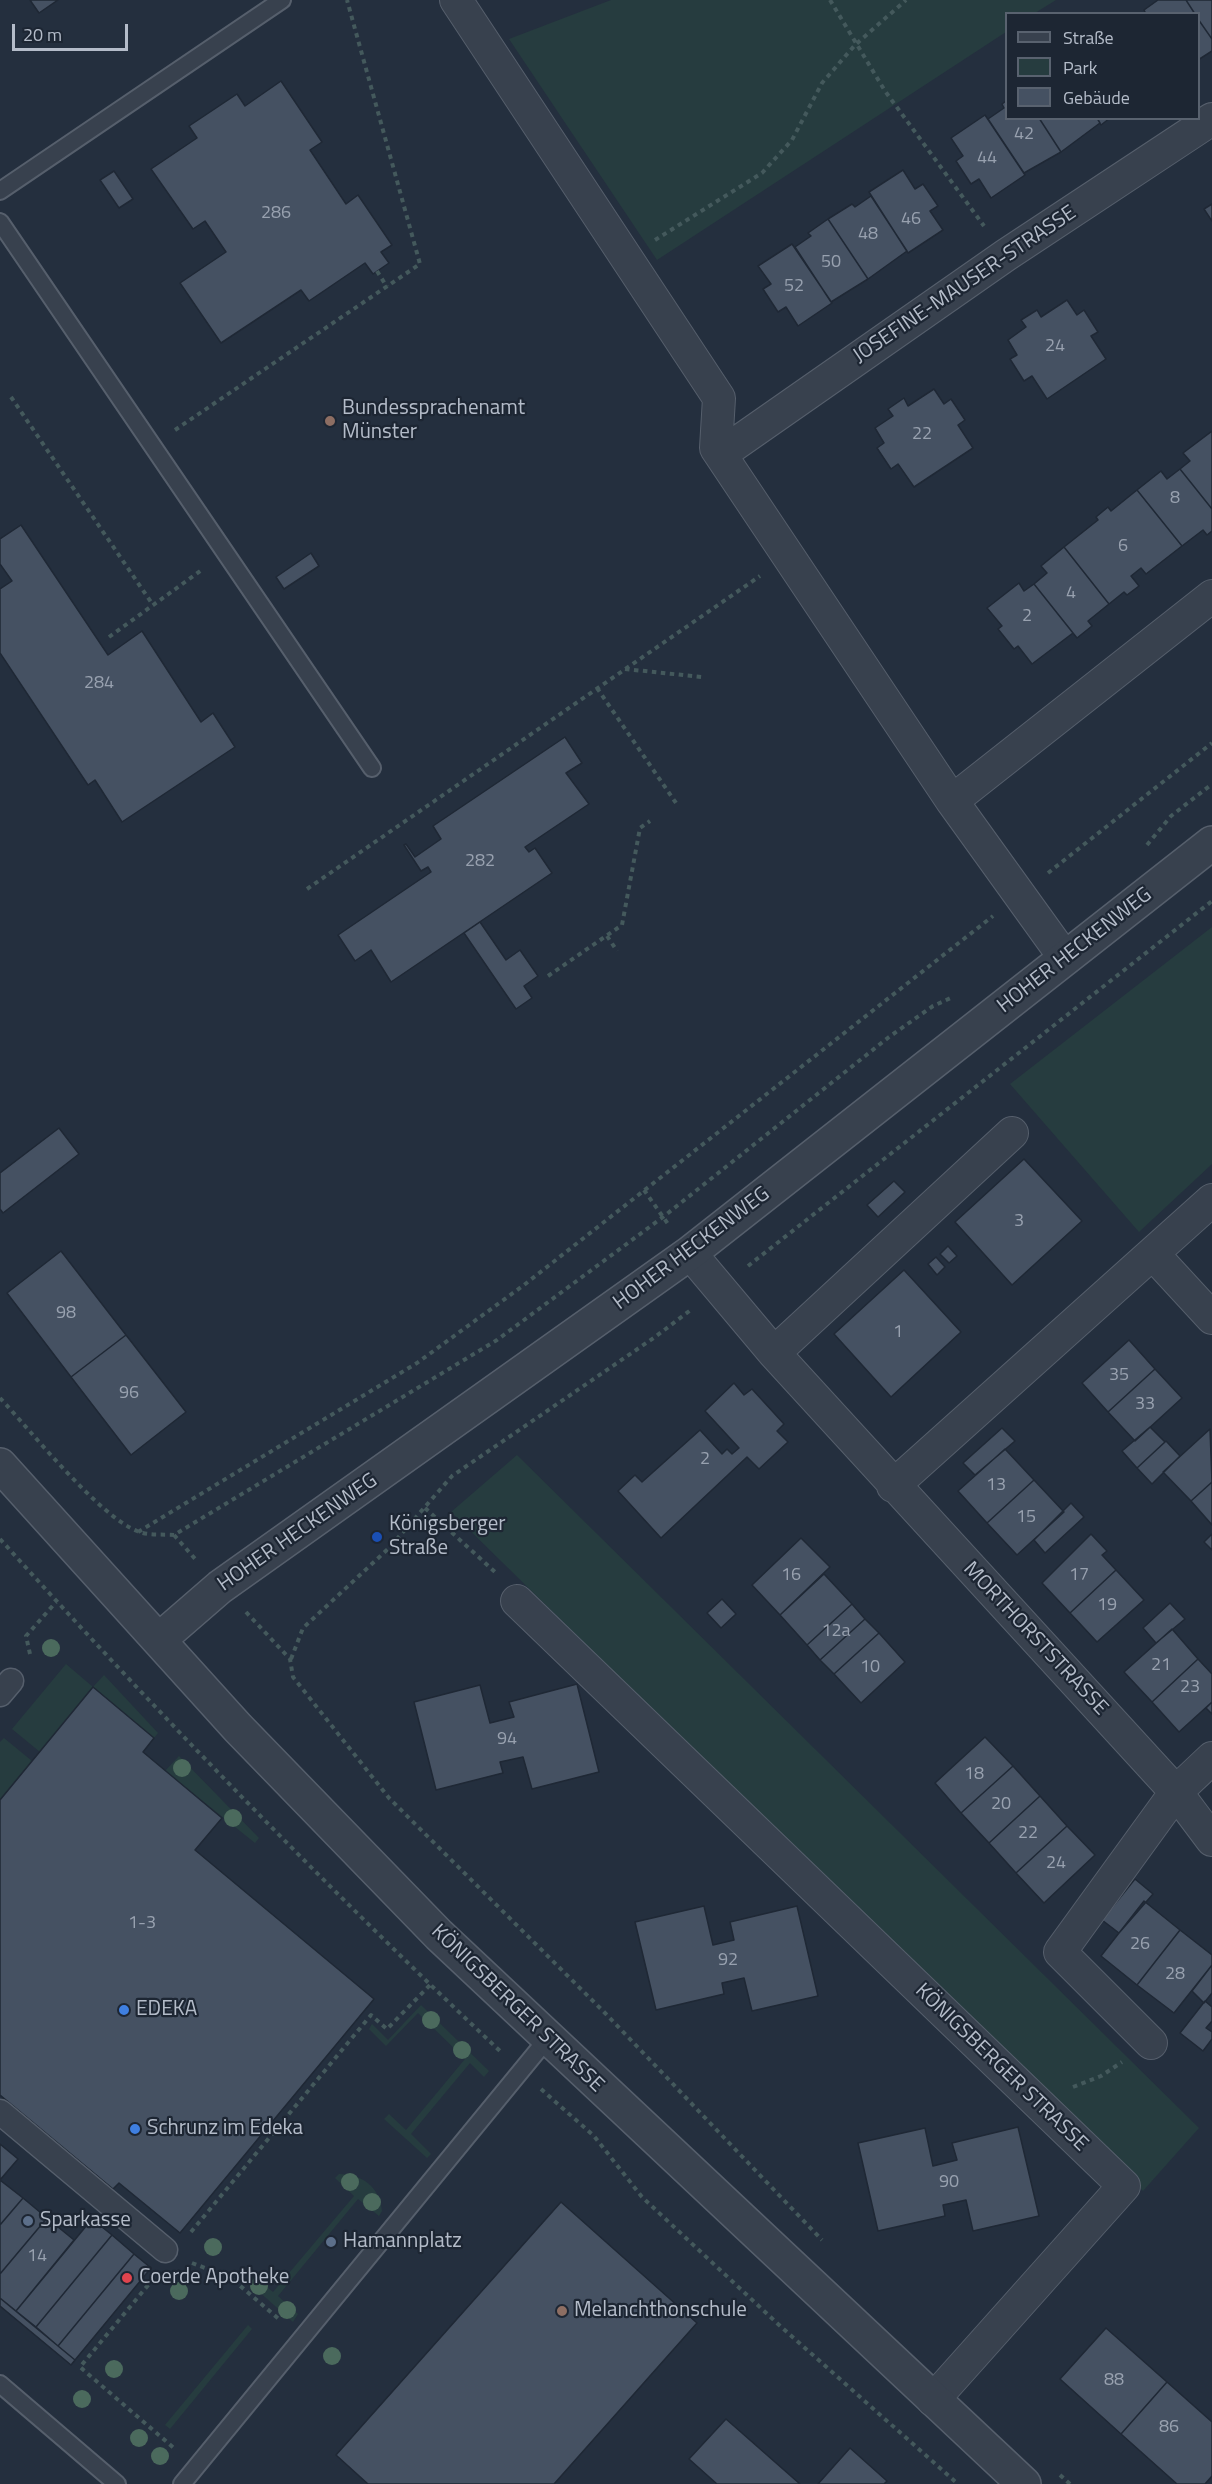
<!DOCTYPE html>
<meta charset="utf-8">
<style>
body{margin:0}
#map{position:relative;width:1212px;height:2484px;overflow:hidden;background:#242f3e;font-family:"Titillium Web",sans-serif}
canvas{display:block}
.legend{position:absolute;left:1005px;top:12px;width:195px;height:108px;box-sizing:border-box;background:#1d2633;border:2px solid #59626f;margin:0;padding:8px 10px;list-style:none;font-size:18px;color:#b4bcc9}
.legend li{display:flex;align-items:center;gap:12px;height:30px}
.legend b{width:30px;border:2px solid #59626f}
.scale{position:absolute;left:12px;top:24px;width:116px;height:27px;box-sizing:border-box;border:3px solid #b4bcc9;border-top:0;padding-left:8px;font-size:18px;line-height:21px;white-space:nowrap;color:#b4bcc9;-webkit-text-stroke:4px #1d2633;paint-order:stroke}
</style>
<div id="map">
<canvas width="1212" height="2484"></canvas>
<ul class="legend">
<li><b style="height:8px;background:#38414e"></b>Straße</li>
<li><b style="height:16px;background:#263c3f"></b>Park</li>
<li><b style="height:16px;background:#455162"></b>Gebäude</li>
</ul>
<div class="scale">20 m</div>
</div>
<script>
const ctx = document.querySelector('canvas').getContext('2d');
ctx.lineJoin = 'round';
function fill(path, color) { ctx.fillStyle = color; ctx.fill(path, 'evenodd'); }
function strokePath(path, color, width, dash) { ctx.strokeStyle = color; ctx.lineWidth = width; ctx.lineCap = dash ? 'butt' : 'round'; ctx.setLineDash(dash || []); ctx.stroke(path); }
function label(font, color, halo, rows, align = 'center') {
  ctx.font = font + ' "Titillium Web",sans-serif'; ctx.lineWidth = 4.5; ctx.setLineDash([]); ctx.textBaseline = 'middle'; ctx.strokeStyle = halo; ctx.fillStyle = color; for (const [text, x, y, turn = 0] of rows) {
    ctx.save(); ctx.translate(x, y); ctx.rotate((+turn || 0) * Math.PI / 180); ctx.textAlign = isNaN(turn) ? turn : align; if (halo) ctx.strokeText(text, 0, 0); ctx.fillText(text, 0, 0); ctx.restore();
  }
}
fill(new Path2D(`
 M611,0H1056L1035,13L1006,14V32L657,260L509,39Z
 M1212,927V1164L1139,1232L1010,1084Z
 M517,1455L1199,2128L1143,2191L451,1512Z
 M66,1664L93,1687L104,1675L158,1733L154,1738L93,1687L40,1752L12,1729Z
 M4,1738L32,1761L0,1800V1742Z
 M179,1756L259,1838L255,1843L165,1771Z
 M421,2005L489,2071L484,2077L470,2063L411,2134L431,2154L427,2158L384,2119L389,2114L406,2130L465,2059L418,2013L386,2046L369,2029L372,2024L388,2040Z
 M339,2174C362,2174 380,2187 382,2211L379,2216L358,2199L278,2296L298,2314L293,2322L248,2282L254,2276L273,2292L354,2196L335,2178Z
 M248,2325L252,2329L170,2429L165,2425Z`), '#263c3f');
const building = new Path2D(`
 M30,0H58L39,13Z
 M1158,0H1186L1195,14H1146L1144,10Z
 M1186,0H1212V39L1198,19V14H1195Z
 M1198,19L1212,39V51L1198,60Z
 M281,81L322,142L310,150L346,204L358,195L392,245L381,252L389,263L373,274L365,263L309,301L301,290L221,343L180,283L226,252L205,221L193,229L151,169L197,138L189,126L237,94L245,106Z
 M1006,101V118H1039L1061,152L1024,173L988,119L1004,108L1002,104Z
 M985,115L1025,175L991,198L979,179L971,184L956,161L963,156L951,138Z
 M1039,118H1097L1100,123L1061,152Z
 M1097,118H1110L1101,125Z
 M903,170L915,189L923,184L938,206L930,211L943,230L908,253L869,192Z
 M114,171L133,199L119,208L100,180Z
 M871,196L907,251L868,279L828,219L852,204L855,207Z
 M1212,204V221L1204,209Z
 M828,219L868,279L831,302L795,247L811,236L808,233Z
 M792,244L832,303L798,326L786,307L778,312L763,289L771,284L758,266Z
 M1067,300L1077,315L1084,310L1098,332L1091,336L1106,359L1047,399L1032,376L1024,381L1010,359L1017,355L1008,340L1026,327L1021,320L1037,310L1041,317Z
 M934,389L944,404L951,399L965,420L958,425L973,448L914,487L898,464L891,469L877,448L884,443L875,428L893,416L888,409L904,398L908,406Z
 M1212,431V509L1180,469L1190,461L1183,453Z
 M1180,469L1212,509V531L1207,535L1203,530L1182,546L1137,490L1161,471L1167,479Z
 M1137,490L1182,546L1146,574L1141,568L1131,576L1139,586L1127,595L1124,592L1109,604L1064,547L1098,520L1096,517L1108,507L1111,511Z
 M21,525L108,655L142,631L201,722L213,713L235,747L122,822L95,780L88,785L0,653V589L12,581L0,564V539Z
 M1064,547L1109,604L1088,621L1092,626L1077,638L1034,584L1047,573L1041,566Z
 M311,553L319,566L284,589L276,577Z
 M1019,583L1024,591L1034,584L1073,633L1032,664L1018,646L1014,649L998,629L1002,626L987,608Z
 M565,737L582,763L566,773L589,804L525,847L529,852L535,848L552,873L391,982L371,950L355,961L338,935L431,872L428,867L421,871L404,845L406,844L415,857L441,839L433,826Z
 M480,922L506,960L520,950L538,976L524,986L532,998L516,1009L464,933Z
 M59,1128L79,1154L3,1213L0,1209V1173Z
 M1024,1159L1082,1221L1012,1285L955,1222Z
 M894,1181L905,1192L878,1217L867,1205Z
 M948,1246L957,1256L949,1263L940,1254Z
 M61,1251L126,1335L71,1377L7,1293Z
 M936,1257L945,1267L937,1275L928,1264Z
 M904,1270L961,1332L891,1397L834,1334Z
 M126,1335L186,1412L131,1455L71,1377Z
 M1129,1340L1155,1369L1108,1412L1082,1383Z
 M1155,1369L1182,1398L1135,1441L1108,1412Z
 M734,1383L744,1395L752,1389L784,1424L777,1431L788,1442L759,1469L747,1457L661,1538L618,1491L635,1475L642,1482L700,1430L722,1454L727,1449L732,1454L739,1448L705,1411Z
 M1150,1427L1165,1442L1137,1468L1122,1451Z
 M1002,1428L1015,1441L975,1475L963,1463Z
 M1210,1429L1212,1482L1191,1501L1163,1472Z
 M1166,1441L1180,1456L1152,1484L1137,1468Z
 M1005,1449L1034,1480L987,1523L958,1491Z
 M1034,1480L1064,1512L1017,1555L987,1523Z
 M1212,1482V1525L1191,1501Z
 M1071,1503L1084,1517L1045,1553L1034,1540Z
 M1091,1534L1107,1551L1102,1555L1116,1570L1070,1613L1042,1583Z
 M1212,1534V1550L1204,1542Z
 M801,1538L830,1567L780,1615L752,1585Z
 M1116,1570L1144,1600L1097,1642L1070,1613Z
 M824,1574L852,1604L807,1645L780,1615Z
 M722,1599L736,1614L721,1628L707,1613Z
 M1170,1603L1185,1619L1156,1643L1143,1628Z
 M852,1604L865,1619L820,1660L807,1645Z
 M865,1619L879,1633L834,1674L820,1660Z
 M1172,1629L1198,1659L1152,1702L1124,1672Z
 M879,1633L905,1662L861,1703L834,1674Z
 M1198,1659L1212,1674V1702L1179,1732L1152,1702Z
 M577,1684L599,1772L532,1789L523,1757L500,1762L503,1773L436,1790L414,1702L480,1685L490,1723L514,1717L509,1702Z
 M93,1687L154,1738L143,1752L222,1818L195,1850L374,1999L180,2233L119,2183L113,2189L0,2095V1800Z
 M1212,1702V1714L1206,1708Z
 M985,1737L1013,1766L961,1813L935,1783Z
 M1013,1766L1040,1796L989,1843L961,1813Z
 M1040,1796L1067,1826L1016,1873L989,1843Z
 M1067,1826L1095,1855L1044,1903L1016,1873Z
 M1135,1879L1153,1894L1119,1933L1102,1920Z
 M1144,1901L1180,1930L1137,1985L1101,1956Z
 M704,1906L713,1945L734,1940L730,1922L797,1906L818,1996L752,2011L744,1978L722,1983L724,1994L656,2010L635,1922Z
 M1180,1930L1212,1955V1965L1174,2013L1137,1985Z
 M1212,1965V1993L1204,2003L1192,1991Z
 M1205,2001L1212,2007V2021L1206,2028L1212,2032V2039L1203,2051L1180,2033Z
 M1018,2127L1039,2216L973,2231L966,2200L943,2205L945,2216L878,2231L858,2143L925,2128L933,2166L957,2160L952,2143Z
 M0,2144L18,2159L0,2180Z
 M0,2180L23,2198L0,2225Z
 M23,2198L47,2218L0,2274V2225Z
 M561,2202L697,2323L554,2484H368L336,2455Z
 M47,2218L74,2240L16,2311L0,2298V2274Z
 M92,2219L112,2235L36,2327L16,2311Z
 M112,2235L134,2254L58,2346L36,2327Z
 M134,2254L151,2268L75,2360L58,2346Z
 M0,2298L75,2360L71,2365L0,2306Z
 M1106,2328L1167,2382L1121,2434L1060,2379Z
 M1167,2382L1212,2422V2476L1205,2484H1177L1121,2434Z
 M726,2419L800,2484H717L689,2459Z
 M850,2448L887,2481L884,2484H818Z`);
fill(building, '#455162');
strokePath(building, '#1f2835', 1.5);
const service = new Path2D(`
 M0,191L282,0
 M0,222L372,768
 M0,2384L117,2484
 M182,2484L548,2038`);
const pedestrian = new Path2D(`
 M0,1694L11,1681
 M0,2112L165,2250`);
const minor = new Path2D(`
 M456,0L719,398L716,448L952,801L1065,958
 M721,454L1006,255L1212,119
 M952,801L1212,596
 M690,1253L774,1353L1176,1792L1212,1758
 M1153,1254L1212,1318
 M774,1353L1012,1133
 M893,1486L1212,1200
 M517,1601L1124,2186L933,2400
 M1151,2043L1060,1952L1176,1792L1212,1840`);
const tertiary = new Path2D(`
 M0,1465L238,1728L439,1935L1024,2484
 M160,1639L220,1587L690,1253L1212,843`);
strokePath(service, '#565f6c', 20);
strokePath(pedestrian, '#565f6c', 27);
strokePath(minor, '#565f6c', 34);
strokePath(tertiary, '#565f6c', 36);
strokePath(new Path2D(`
 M830,0L885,91L984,226
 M655,240L762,173L792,140L822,83L855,45L906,0
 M377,271L387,287
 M11,397L153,605
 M175,430L420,264L347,0
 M109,637L203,569
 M625,669L702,677
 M597,688L676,803
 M1147,845L1171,816L1212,784
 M1048,873L1212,743
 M307,889L760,576
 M607,936L617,951
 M548,976L622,925L640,828L650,821
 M644,1190L668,1224
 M748,1266L1212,901
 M0,1398C30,1430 99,1516 137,1531C147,1536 163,1534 174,1535L497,1340L663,1217L889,1037L933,1006L953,997
 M425,1508L495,1572
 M138,1532L417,1363L524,1285L993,916
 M174,1535L197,1561
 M0,1539C160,1716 327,1888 500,2051
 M246,1612L290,1659L293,1677L389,1798L604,2012L822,2240
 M30,1654L26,1636L56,1602
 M291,1659L303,1628L389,1548L452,1476L655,1337L692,1309
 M1073,2087L1101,2076L1122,2062
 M541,2089L594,2136L642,2197L778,2324L958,2484
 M191,2232L371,2015L387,2029L430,1985
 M192,2263L231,2278L280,2320
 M154,2278L80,2367L175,2449
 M1060,2475L1070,2484`), '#44595c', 4, [4.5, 4.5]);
strokePath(service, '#38414e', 16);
strokePath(pedestrian, '#38414e', 24);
strokePath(minor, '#38414e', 32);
strokePath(tertiary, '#38414e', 33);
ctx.fillStyle = '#4b6a5d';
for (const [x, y] of [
 [51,1648],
 [182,1768],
 [233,1818],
 [431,2020],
 [462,2050],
 [350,2182],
 [372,2202],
 [213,2247],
 [259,2286],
 [179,2291],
 [287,2310],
 [332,2356],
 [114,2369],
 [82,2399],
 [139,2438],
 [160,2456]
]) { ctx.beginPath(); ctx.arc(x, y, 9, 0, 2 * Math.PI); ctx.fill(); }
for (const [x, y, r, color] of [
 [330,421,6,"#8d6e63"],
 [377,1537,6,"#1a4fb4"],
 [124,2010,6,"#3f7fe0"],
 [135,2129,6,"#3f7fe0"],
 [28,2221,6,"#5c6f8a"],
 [331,2242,6,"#5c6f8a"],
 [127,2278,6,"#e0444e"],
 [562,2311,6,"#8d6e63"]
]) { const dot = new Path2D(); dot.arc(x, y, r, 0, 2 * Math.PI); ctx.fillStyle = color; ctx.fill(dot); strokePath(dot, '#1d2633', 2); }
label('18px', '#98a1af', null, [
 ["42",1024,135],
 ["44",987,159],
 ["286",276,214],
 ["46",911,220],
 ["48",868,235],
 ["50",831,263],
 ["52",794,287],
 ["24",1055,347],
 ["22",922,435],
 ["8",1175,499],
 ["6",1123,547],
 ["4",1071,594],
 ["2",1027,617],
 ["284",99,684],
 ["282",480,862],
 ["3",1019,1222],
 ["98",66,1314],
 ["1",898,1333],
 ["35",1119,1376],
 ["96",129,1394],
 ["33",1145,1405],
 ["2",705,1460],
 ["13",996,1486],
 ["15",1026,1518],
 ["16",791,1576],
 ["17",1079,1576],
 ["19",1107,1606],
 ["12a",836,1632],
 ["21",1161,1666],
 ["10",870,1668],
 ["23",1190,1688],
 ["94",507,1740],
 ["18",974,1775],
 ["20",1001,1805],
 ["22",1028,1834],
 ["24",1056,1864],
 ["1-3",142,1924],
 ["26",1140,1945],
 ["92",728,1961],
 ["28",1175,1975],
 ["90",949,2183],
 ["14",37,2257],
 ["88",1114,2381],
 ["86",1169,2428]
]);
label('21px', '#b4bcc9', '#1d2633', [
 ["JOSEFINE-MAUSER-STRASSE",965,285,-34],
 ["HOHER HECKENWEG",1075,951,-38],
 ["HOHER HECKENWEG",692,1249,-37],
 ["HOHER HECKENWEG",298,1533,-35],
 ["MORTHORSTSTRASSE",1035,1639,47],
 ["KÖNIGSBERGER STRASSE",517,2009,44],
 ["KÖNIGSBERGER STRASSE",1001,2068,44]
]);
label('21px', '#b4bcc9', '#1d2633', [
 ["Bundessprachenamt",342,409],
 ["Münster",342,433],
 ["Königsberger",389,1525],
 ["Straße",389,1549],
 ["EDEKA",136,2010],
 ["Schrunz im Edeka",147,2129],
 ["Sparkasse",40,2221],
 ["Hamannplatz",343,2242],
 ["Coerde Apotheke",139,2278],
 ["Melanchthonschule",574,2311]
], 'left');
</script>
